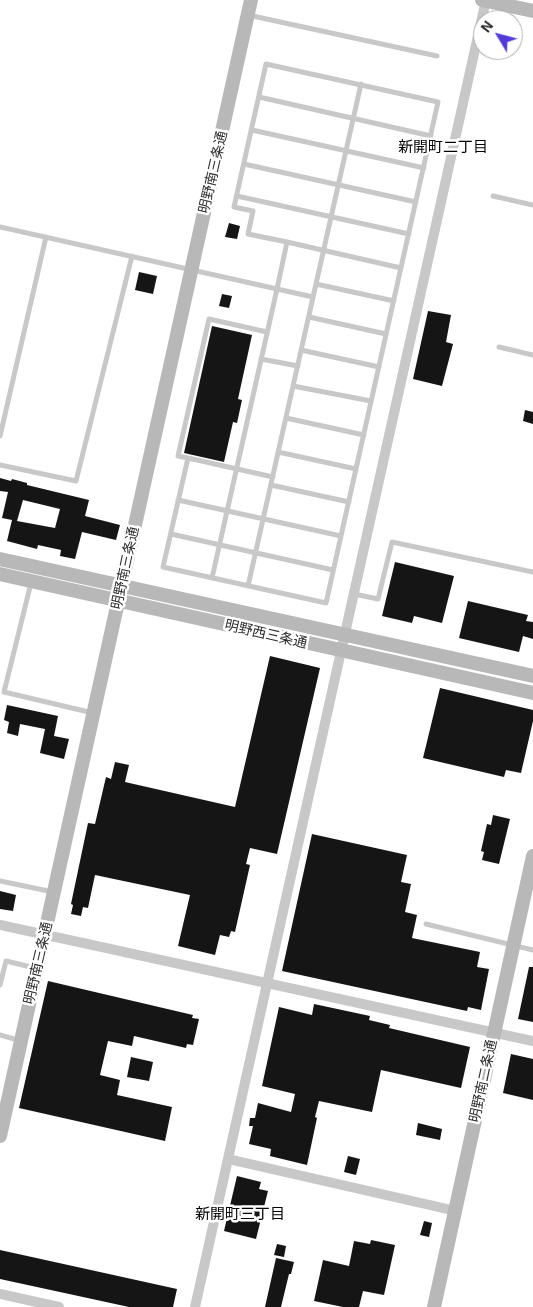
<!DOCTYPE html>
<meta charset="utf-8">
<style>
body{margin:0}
#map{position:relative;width:533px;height:1307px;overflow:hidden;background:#fff;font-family:"Exo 2",sans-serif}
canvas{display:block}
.north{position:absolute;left:473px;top:10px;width:50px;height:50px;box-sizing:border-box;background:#fff;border:1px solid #ababab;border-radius:50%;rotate:307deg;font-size:14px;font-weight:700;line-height:20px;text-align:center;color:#2e2e2e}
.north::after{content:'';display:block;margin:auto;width:18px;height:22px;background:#533bda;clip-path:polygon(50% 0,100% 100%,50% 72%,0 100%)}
</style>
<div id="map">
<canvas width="533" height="1307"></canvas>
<div class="north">N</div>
</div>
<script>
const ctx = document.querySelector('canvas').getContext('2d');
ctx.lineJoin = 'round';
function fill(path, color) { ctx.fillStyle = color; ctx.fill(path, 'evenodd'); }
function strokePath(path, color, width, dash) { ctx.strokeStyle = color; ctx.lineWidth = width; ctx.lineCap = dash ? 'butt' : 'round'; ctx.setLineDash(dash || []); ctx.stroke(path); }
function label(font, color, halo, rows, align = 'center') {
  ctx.font = font + ' "Exo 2","Noto Sans JP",sans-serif'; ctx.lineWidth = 5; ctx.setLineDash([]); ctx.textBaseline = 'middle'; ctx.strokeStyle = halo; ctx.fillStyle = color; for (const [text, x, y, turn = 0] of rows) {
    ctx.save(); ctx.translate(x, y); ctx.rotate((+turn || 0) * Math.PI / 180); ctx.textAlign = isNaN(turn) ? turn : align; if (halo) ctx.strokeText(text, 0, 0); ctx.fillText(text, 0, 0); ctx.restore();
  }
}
fill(new Path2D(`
 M229,223L240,226L237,239L225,237Z
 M139,272L157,276L153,294L135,290Z
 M222,294L232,296L229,308L219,306Z
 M428,311L451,315L446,342L453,344L442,386L413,379Z
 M212,326L252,335L238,399L242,400L237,423L233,422L224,462L184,453Z
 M525,410L533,412V424L523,421Z
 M0,478L11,481L12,479L27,483V485L89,500L85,516L120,525L116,540L82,532L75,559L60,556L61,550L38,545L37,549L7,541L12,520L2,518L8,492L0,491ZM23,500L60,509L55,528L17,521Z
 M395,562L454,576L442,623L414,616L412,623L382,616Z
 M468,601L528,615L526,621L533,622V639L523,636L519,652L459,638Z
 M270,656L320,668L277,854L250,848L246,864L250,865L235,932L231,931L229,937L220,935L215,955L178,946L190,895L95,875L88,908L83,907L81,916L71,914L73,905L71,904L88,823L95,824L106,777L111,779L115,762L129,765L125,782L235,807Z
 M440,688L533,710V721L521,773L506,770L504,777L423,758Z
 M7,705L58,716L54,736L69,739L64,759L40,753L45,729L20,724L18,736L7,733L9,722L4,720Z
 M493,815L510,819L499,864L482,860L484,852L481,851L487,824L491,825Z
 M312,834L407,855L401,882L411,884L405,912L417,915L412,938L480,952L477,967L489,969L481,1010L468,1007L467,1011L282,971Z
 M0,891L16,895L13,911L0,909Z
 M529,967H533V1022L518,1019Z
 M48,981L193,1015L192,1018L199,1019L193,1045L187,1044L186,1048L134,1036L132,1046L108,1041L100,1075L120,1080L117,1095L172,1107L165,1141L19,1108Z
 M314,1004L370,1016L369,1020L390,1025L389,1028L470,1047L461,1088L381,1070L372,1112L319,1101L315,1117L317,1118L307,1165L270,1156L271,1149L249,1144L253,1126H249L250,1118H255L258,1103L291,1112L295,1094L262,1086L279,1007L312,1015Z
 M511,1054L533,1059V1100L503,1093Z
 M131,1057L153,1062L149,1081L127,1077Z
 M418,1123L442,1129L440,1140L416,1135Z
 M348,1156L360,1159L356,1175L344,1172Z
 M237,1176L261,1182L259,1189L268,1191L256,1239L224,1231Z
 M424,1221L432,1223L429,1237L420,1235Z
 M371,1240L395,1245L384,1295L363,1291L359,1307H343L314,1301L323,1260L349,1266L354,1241L370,1244Z
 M277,1244L286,1246L284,1257L274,1255Z
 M0,1250L177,1289L173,1307H129L0,1279Z
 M276,1258L294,1262L291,1274H289L281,1307H265Z`), '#151515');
strokePath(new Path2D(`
 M248,15L437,56
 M259,97L431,136
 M252,130L424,168
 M244,164L416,202
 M237,196L409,234
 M493,196L533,205
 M0,227L277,289L212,578
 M287,242L401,268
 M316,284L394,301
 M309,317L386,334
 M499,347L533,355
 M301,350L379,367
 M261,359L298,366
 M293,386L371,401
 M286,418L364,435
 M0,436L46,237
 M278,452L356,469
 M188,458L178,456L209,319L267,332
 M0,465L76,481L132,256
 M273,477L188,458L163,567L326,603L438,102L266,64L234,207L253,211L248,234L287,242L277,289L313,297
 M271,485L349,502
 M178,500L341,536
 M171,534L333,570
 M31,583L4,692L93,713
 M248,586L361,84
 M354,594L378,599L392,542L533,572
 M0,881L53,892
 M426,924L533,950
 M0,985L6,961L35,968
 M0,1035L21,1041`), '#c8c8c8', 5);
strokePath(new Path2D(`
 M0,925L533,1041
 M228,1159L456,1211
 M0,1294L59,1307
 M195,1307L486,0`), '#c8c8c8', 10);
strokePath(new Path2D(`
 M482,0L533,11
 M0,559L533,676
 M0,574L533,693
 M0,1136L251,0
 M434,1307L533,856`), '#b8b8b8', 14);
label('14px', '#2e2e2e', '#fff', [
 ["明野南三条通",213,172,-77],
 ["明野南三条通",125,568,-78],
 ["明野西三条通",266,634,13],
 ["明野南三条通",38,963,-77],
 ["明野南二条通",483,1081,-78]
]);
label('15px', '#000', '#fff', [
 ["新開町二丁目",443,147],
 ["新開町三丁目",240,1214]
]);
</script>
